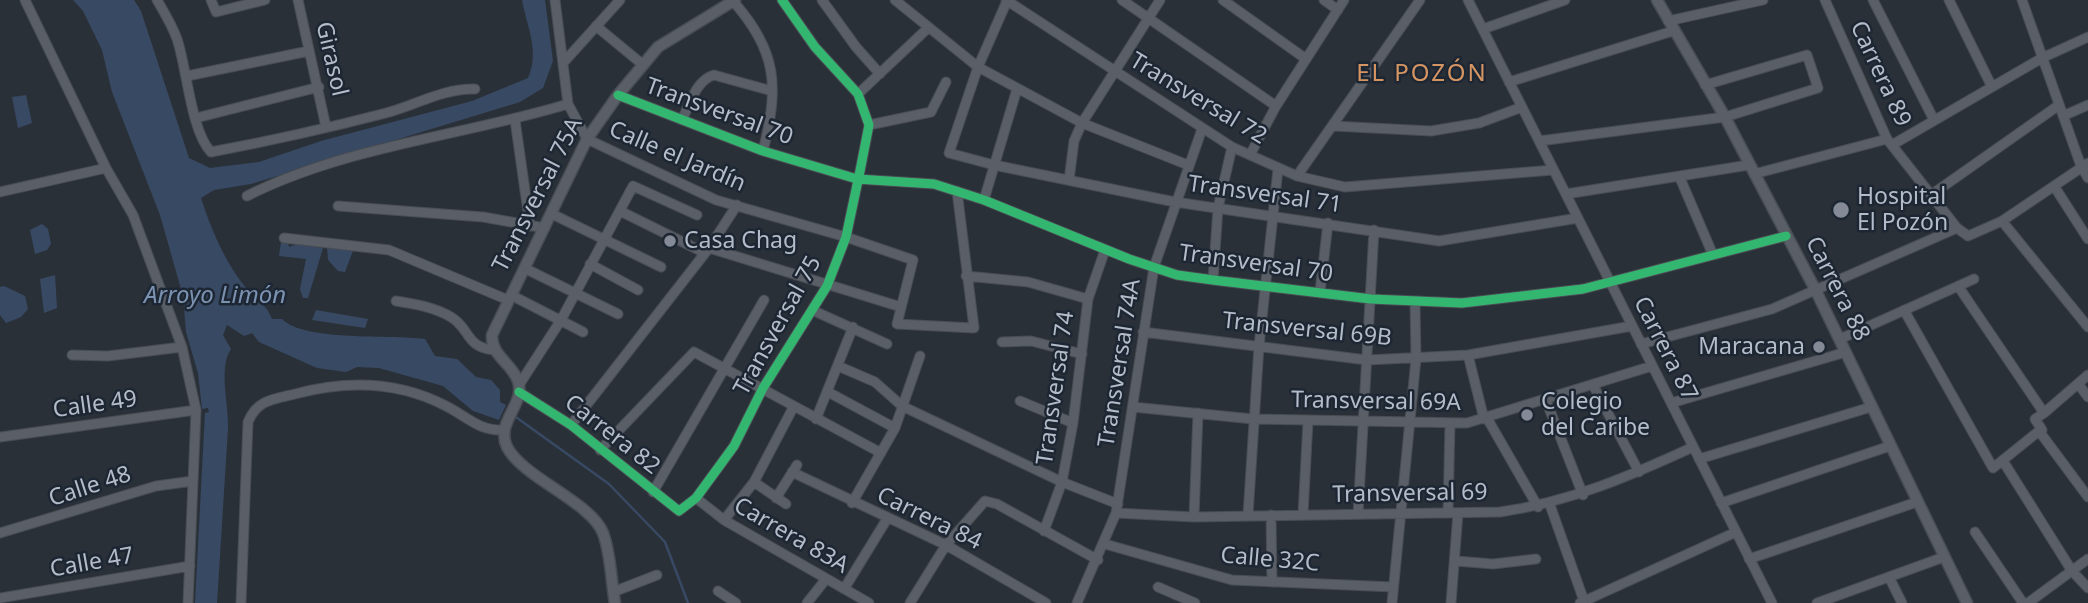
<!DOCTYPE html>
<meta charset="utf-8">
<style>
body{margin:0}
canvas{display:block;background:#2a3038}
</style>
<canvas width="2088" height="603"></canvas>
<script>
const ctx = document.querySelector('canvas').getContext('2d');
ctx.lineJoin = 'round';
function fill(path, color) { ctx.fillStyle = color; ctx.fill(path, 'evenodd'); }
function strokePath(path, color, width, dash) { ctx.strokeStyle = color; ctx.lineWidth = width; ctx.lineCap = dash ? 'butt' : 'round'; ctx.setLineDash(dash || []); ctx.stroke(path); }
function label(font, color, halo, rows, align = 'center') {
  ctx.font = font + ' "Noto Sans",sans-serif'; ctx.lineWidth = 5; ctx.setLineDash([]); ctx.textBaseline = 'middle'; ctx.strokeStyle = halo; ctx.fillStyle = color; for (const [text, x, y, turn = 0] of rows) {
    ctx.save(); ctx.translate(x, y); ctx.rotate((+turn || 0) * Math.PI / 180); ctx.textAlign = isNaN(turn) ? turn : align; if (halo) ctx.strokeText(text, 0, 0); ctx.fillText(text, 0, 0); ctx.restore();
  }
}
fill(new Path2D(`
 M73,0H134L141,11L189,158L210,168L259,162L321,141L472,101L528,78C540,51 527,27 522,0H545L553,61L543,88L520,102L251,184L214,190L201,198C211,229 226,265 248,290C257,301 267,305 272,319H282C305,342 389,334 425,339L435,356L457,359L476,377L491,380L500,390V402L506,405L499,420L473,411L443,386L379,368L357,367L346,372L317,368L259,342L252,333L244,336L227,325L223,335L231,349C218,368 229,404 228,428L217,603H195L205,413L209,412L208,408L202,409L198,373L186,332L183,296L160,215L112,92L102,50L83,11Z
 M26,95L32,123L18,128L12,97Z
 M42,224L48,229L51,244L47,250L35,254L30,230Z
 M281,242H288L289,247L298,244L323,248L308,298H303L300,289L306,259L279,256Z
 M327,246L354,248L345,272L338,271L328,260Z
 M55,275L57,308L44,313L40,279Z
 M4,286L25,296L28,309L21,317L6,323L0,315V287Z
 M316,310L368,319L365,328L312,320Z`), '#384963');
strokePath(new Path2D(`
 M513,415L609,484L665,542L688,603`), '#384963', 2.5);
const minor = new Path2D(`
 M25,0L106,168L133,215L182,347L196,410L188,603
 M157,0C164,12 172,25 177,39C187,68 191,132 211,152C270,141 328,128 386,113C416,105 444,88 475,89
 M211,0L216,12L265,0
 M298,0L326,127
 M555,0L568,104L587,139L716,200L846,237L913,260L897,324L974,328L957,191
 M732,0C778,51 779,87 763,151
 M822,0L856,47L880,74
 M895,0L978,67L1082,123L1188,165
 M1006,0L1232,147L1297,176L1345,187L1553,170
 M1122,0L1276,106
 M1223,0L1306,59
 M1324,0L1338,10
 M1468,0L1772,603
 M1825,0L1887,139L1957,228L1968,236L2002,221L2088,163
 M1873,0L1934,120
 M1949,0L1992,87
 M2022,0L2081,166L2088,178
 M1007,1L978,67L949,153L994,165L1175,202L1439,241L1578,218
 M1668,21L1763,0
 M596,26L642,64
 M1483,29L1565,0
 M563,63L620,0
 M187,76L309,51
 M1509,82L1673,31
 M858,94L928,28
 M618,95L763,151L857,179L934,184L984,200L1129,259L1177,275L1213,280L1371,299L1462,303L1583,289L1786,236
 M2063,116L2088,105
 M196,118L319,87
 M515,120L530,226
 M682,120C690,104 696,80 714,75L772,91
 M869,125L931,112L946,82
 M1333,126L1431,131L1479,123L1522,107
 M1539,141L1725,117L1818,88L1807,55L1705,85
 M1892,145L2042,58L2088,37
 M1250,155L1276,106L1344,0
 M1754,174L1887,139
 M1297,176L1420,0
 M1680,178L1713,255
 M1069,180L1074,141L1082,123L1160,0
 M2054,186L2088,239
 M0,192L106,168
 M1566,194L1749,165
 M1931,195L2059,105
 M247,196C346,146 462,136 568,104
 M984,200L1017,89
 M338,206L483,217L545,228
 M620,211L705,253
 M552,214L661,267
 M2002,221L2088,327
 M284,238L389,250L508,300
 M709,248L901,307
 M590,264L638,290
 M524,268L618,314
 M966,276L1028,282L1088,299
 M1213,280L1218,208L1232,147
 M1958,286L2044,413L2035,419L2042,430L2039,431L2088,497
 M1320,292L1328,223
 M511,295L583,332
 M396,301C415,304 434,307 451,317C471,329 465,347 494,350
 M812,310L887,344
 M1904,310L1993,468L2039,431
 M1143,332L1367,360L1468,355L1632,326
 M1840,339L1974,279
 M1002,342L1031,341L1082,354
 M1641,344L1772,309L1957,228
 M72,355L108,356L182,347
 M1468,355L1484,419
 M838,366L875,382L902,406L1062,482L1118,504
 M519,385L561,320L633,186L697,215
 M1593,385L1639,472
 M2079,385L2088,397
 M519,392L571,425L679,511L696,498L734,446L763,388L827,286L846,237L860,171L869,125L858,94L815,47L782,0
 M828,392L895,428
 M1545,398L1583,495
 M1020,401L1073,423
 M1671,403L1846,352
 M1133,407L1253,419L1467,423L1652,366
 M2044,413L2088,375
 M1487,418L1538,507
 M816,419L853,327
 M571,425L709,248L737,205
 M0,437L196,410
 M600,450L694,352L881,453
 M1699,459L1871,407
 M2003,461L2072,571L2088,588
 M792,472L946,545L1046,603
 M754,482L786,504
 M653,492L764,300
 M696,498L724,520L869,603
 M776,498L797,465
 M852,503L895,428L920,356
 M1721,503L1890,446
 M1550,505L1584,601
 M1116,513L1194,517L1500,512C1570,502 1630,476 1693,447
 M1448,513L1450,423
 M1303,514L1308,421
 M1358,514L1374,230
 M1248,515L1259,346L1278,169
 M1271,515L1272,582
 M1194,517L1198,413
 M724,520L754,482L794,406
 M1044,531L1062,482L1073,423L1088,299L1105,250
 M1975,532L2023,603
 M0,533L156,486L193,481
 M1105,544L1232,580L1393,587
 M1749,559L1917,502
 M1456,561L1493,564L1536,559
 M1889,577L1902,603
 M1158,587L1195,603
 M844,589L887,519
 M718,591L736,603
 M613,592L657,575
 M0,598L190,566
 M241,603L248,422C257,400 273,399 295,394C347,380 398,381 446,406C468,417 478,431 504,430
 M807,603L826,579
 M910,603L946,545L985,501L997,504L1098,560
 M1077,603L1116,513L1154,267L1202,129
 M1392,603L1416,359L1415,302
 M1451,603L1458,513
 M1580,603L1736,532
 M1817,603L1944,557
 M2028,603L2088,559`);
const tertiary = new Path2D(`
 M1657,0L1725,117L1816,291L1967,603
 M615,603C611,581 611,554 603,533C591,502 523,478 507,447C495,422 526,404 518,381C512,363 491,356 492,335L587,139L618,95L658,47L735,0`);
strokePath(minor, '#484c53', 11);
strokePath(tertiary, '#484c53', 13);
strokePath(minor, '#5a5e66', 9);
strokePath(tertiary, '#5a5e66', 10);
strokePath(new Path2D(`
 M618,95L763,151L857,179L934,184L984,200L1129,259L1177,275L1213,280L1371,299L1462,303L1583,289L1786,236
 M519,392L571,425L679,511L696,498L734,446L763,388L827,286L846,237L860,171L869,125L858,94L815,47L782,0`), '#33b770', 9);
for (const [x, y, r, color] of [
 [1841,210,9,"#848b96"],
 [670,241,7,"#848b96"],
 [1819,347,7,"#848b96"],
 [1527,415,7,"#848b96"]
]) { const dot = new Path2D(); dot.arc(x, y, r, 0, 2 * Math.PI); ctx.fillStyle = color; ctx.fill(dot); strokePath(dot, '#1d2633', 2.5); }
label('23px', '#b4bcc9', '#1d2633', [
 ["Girasol",331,59,77],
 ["Carrera 89",1880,74,65],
 ["Transversal 72",1198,99,31],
 ["Transversal 70",719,112,20],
 ["Calle el Jardín",677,157,23],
 ["Transversal 75A",538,195,-63],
 ["Transversal 71",1265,195,8],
 ["Transversal 70",1256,264,8],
 ["Carrera 88",1837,289,63],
 ["Transversal 75",778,326,-61],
 ["Transversal 69B",1307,330,6],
 ["Carrera 87",1665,349,63],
 ["Transversal 74A",1120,363,-81],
 ["Transversal 74",1056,388,-82],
 ["Transversal 69A",1376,402,1],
 ["Calle 49",95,405,-8],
 ["Carrera 82",612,435,38],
 ["Calle 48",90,487,-18],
 ["Transversal 69",1410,494,-1],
 ["Carrera 84",929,519,26],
 ["Carrera 83A",791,536,30],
 ["Calle 32C",1270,560,5],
 ["Calle 47",92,563,-10]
]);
label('23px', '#b4bcc9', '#1d2633', [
 ["Hospital",1857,197],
 ["El Pozón",1857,223],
 ["Casa Chag",684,241],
 ["Maracana",1805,347,"right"],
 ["Colegio",1541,402],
 ["del Caribe",1541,428]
], 'left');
ctx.letterSpacing = '2px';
label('24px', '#d59563', '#1d2633', [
 ["EL POZÓN",1422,74]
]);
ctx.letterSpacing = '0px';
label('italic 24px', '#7c92b1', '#1d2633', [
 ["Arroyo Limón",215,296]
]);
</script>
